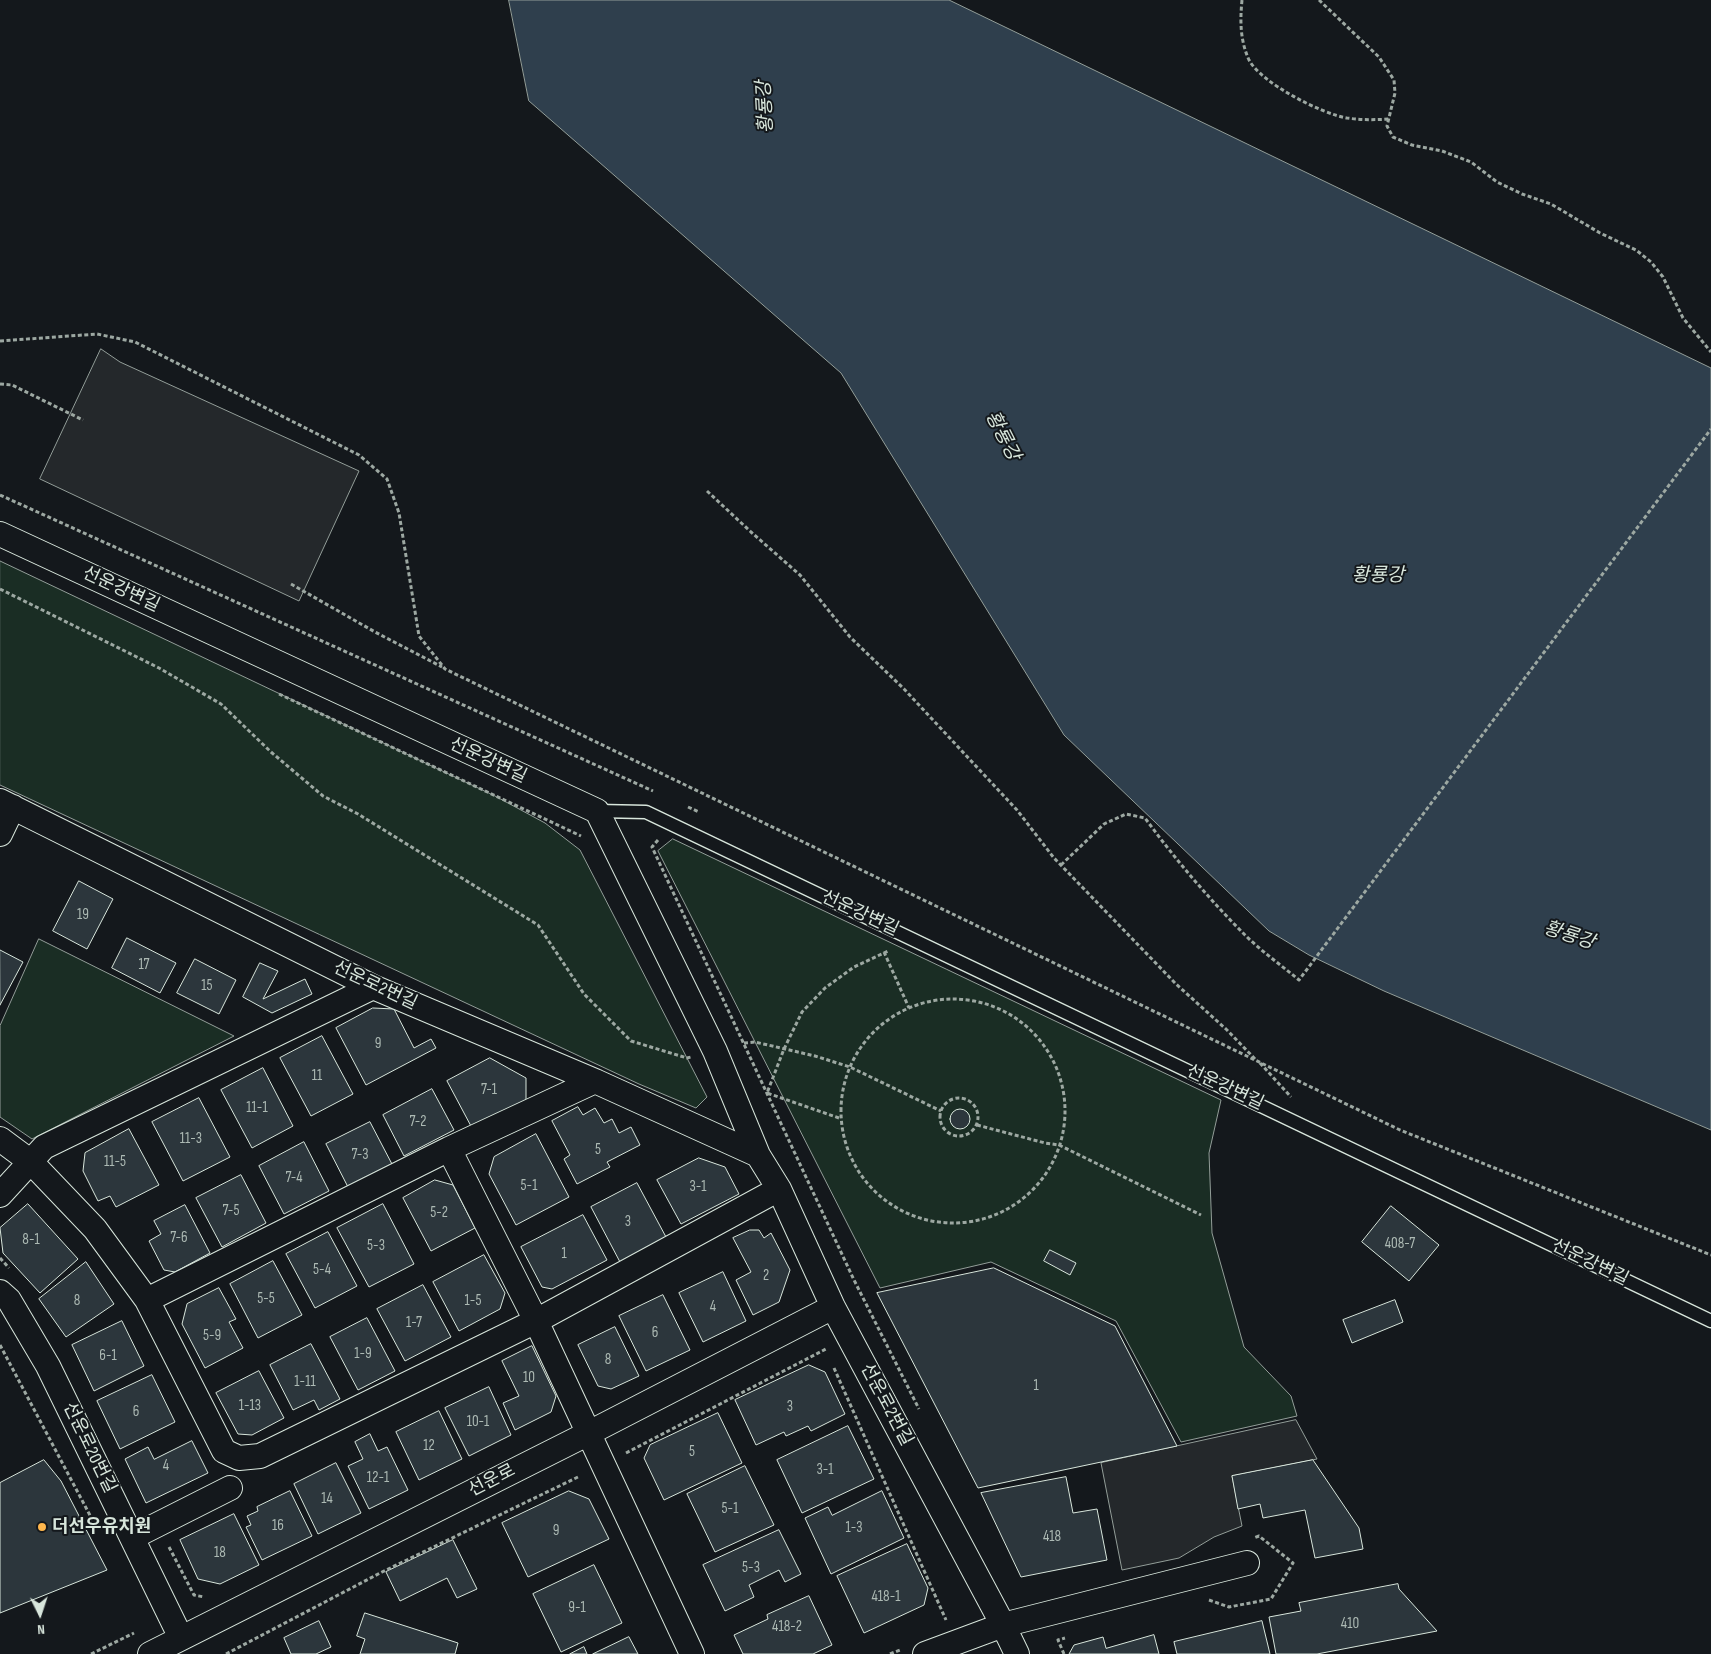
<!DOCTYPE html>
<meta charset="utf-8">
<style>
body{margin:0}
#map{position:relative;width:1711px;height:1654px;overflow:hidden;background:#14181c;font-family:"Sofia Sans Condensed",sans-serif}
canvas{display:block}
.north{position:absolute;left:15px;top:1589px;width:50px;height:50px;-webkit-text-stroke:4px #14181c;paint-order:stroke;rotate:176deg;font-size:14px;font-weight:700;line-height:20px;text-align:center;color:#d8e6dc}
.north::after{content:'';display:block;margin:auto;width:18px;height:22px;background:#d8e6dc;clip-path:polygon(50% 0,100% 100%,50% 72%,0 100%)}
</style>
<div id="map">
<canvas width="1711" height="1654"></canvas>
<div class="north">N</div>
</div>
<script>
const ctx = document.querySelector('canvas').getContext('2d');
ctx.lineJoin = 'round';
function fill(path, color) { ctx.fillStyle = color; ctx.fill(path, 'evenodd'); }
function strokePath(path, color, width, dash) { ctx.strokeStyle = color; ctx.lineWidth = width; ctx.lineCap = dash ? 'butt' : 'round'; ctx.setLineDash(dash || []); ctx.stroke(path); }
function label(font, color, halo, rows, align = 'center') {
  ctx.font = font + ' "Sofia Sans Condensed","Noto Sans KR",sans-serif'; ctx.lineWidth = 4; ctx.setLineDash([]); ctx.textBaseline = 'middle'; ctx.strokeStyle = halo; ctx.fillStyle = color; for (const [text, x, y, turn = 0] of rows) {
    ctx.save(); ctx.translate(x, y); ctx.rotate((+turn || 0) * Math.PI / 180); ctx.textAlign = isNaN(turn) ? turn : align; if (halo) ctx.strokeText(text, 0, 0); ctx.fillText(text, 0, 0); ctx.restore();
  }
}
const green = new Path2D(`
 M0,561L495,796L545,823L580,850L707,1097L696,1108L639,1084L0,785Z
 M673,839L1221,1100L1209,1153L1212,1233L1244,1347L1291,1396L1297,1416L1181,1442L1116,1321L991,1262L880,1288L658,851Z
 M39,939L234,1036L32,1139L0,1117V1026Z`);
fill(green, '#1a2d24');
strokePath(green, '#939e99', 1);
const parking = new Path2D(`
 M101,349L120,362L359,471L299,601L40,479Z
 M1296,1420L1317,1459L1232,1476L1242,1526L1214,1537L1179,1558L1122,1570L1101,1463Z`);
fill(parking, '#24282b');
strokePath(parking, '#939e99', 1);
const water = new Path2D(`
 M509,0H949L1711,368V1130L1384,991L1309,955L1269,931L1064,735L841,373L529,101Z`);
fill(water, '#2f3f4d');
strokePath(water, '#939e99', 1);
const building = new Path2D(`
 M79,881L113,899L87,949L53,931Z
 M127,938L176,963L160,993L112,968Z
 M0,950L23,962L0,1005Z
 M195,959L236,980L219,1014L177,993Z
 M260,963L278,971L263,999L305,979L312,994L272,1013L243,997Z
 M373,1008L394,1009L414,1048L431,1039L436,1048L366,1085L336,1028Z
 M322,1036L353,1094L311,1116L280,1058Z
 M490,1058L526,1078V1100L472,1128L447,1081Z
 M263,1068L293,1126L252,1148L221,1090Z
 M432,1089L454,1130L404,1156L383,1115Z
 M199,1098L230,1157L183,1181L152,1122Z
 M578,1107L583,1115L595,1108L604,1123L612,1119L619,1133L631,1127L640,1145L607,1162L610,1167L577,1184L564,1159L570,1155L552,1121Z
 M950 1119a10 10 0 1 1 20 0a10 10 0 1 1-20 0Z
 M370,1122L393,1166L349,1189L326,1144Z
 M129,1129L159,1185L116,1207L110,1196L98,1201L83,1171L85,1153Z
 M536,1134L569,1197L516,1225L489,1174L494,1157Z
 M304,1142L329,1191L284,1214L259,1166Z
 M699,1158L725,1167L739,1194L681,1224L657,1180Z
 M241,1175L266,1223L222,1247L196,1198Z
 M435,1180L453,1185L475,1228L431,1251L403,1198Z
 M637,1183L666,1237L620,1262L591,1207Z
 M28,1204L78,1259L40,1293L3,1253L0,1228Z
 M383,1204L414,1264L369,1287L337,1228Z
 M185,1205L210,1253L175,1272L164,1270L149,1241L161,1234L154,1221Z
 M1391,1206L1439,1245L1409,1281L1362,1242Z
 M583,1215L607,1260L552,1289L542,1287L521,1247Z
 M750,1230H759L764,1238L771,1233L790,1270L779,1302L753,1315L736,1280L751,1272L733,1238Z
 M328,1232L357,1286L315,1308L286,1254Z
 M1050,1250L1076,1263L1070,1275L1044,1261Z
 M484,1255L505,1293L500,1309L459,1331L433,1282Z
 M273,1261L302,1315L258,1338L230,1284Z
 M86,1262L114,1304L66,1337L39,1299Z
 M994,1268L1115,1326L1177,1446L978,1488L877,1293Z
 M723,1272L746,1321L703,1342L679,1293Z
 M423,1285L451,1337L405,1361L377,1309Z
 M219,1288L236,1319L229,1322L243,1348L205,1368L182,1324L187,1304Z
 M663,1295L690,1350L646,1371L619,1316Z
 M1395,1300L1403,1322L1352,1343L1343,1320Z
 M367,1318L395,1371L358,1390L330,1337Z
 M122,1321L144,1366L94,1391L72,1345Z
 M615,1327L639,1376L611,1389L598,1386L578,1345Z
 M311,1344L340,1399L319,1410L314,1400L293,1410L270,1365Z
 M532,1346L556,1396L551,1412L515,1430L503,1403L519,1396L502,1361Z
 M809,1365L825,1372L845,1414L811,1431L808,1426L786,1436L784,1432L756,1445L735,1400Z
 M259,1371L284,1418L252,1435L238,1434L216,1393Z
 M152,1375L175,1422L120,1449L97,1401Z
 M489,1387L511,1435L469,1456L445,1408Z
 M439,1411L462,1459L419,1480L396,1432Z
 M718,1413L742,1463L664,1500L644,1458L650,1445Z
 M848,1426L874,1479L802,1513L777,1460Z
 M370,1434L378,1451L387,1447L408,1490L369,1509L348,1466L363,1459L355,1442Z
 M192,1441L208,1473L146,1503L125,1459L148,1447L154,1459Z
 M44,1460L61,1481L107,1570L0,1613V1483Z
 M1313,1460L1359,1528L1363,1549L1315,1558L1305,1510L1263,1518L1260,1504L1238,1509L1232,1476Z
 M336,1463L361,1513L318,1534L294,1484Z
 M745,1466L774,1525L715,1552L687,1494Z
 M1066,1477L1073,1513L1097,1509L1107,1560L1021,1577L981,1493Z
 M290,1491L312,1536L262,1560L246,1527L251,1525L247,1516L258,1511L257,1507Z
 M569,1491L589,1499L609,1539L528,1577L502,1523Z
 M882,1491L904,1538L831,1574L805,1518L828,1507L832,1515Z
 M234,1514L259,1565L220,1584L198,1579L180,1540Z
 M779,1530L801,1574L785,1582L779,1570L749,1585L754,1597L725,1611L703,1565Z
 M453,1540L477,1589L457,1598L447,1578L400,1601L386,1572Z
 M907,1544L928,1588L924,1605L864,1633L837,1576Z
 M594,1565L622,1623L561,1652L533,1594Z
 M1398,1584L1399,1589L1437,1631L1317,1654H1276L1269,1617L1301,1611L1299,1603Z
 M809,1596L832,1645L813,1654H743L734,1635L768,1619L767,1615Z
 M365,1613L458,1643L455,1654H360L365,1639L357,1636Z
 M319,1621L331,1647L316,1654H291L284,1638Z
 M1262,1621L1270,1654H1177L1174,1642Z
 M1154,1635L1159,1654H1069L1074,1645L1103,1637L1106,1648Z
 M629,1637L638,1654H593Z
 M584,1647L587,1654H570Z`);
fill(building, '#2c363c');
strokePath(building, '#d8e6dc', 1);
const lane = new Path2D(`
 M597,811L646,812L1711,1321`);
const street = new Path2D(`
 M0,534L597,811L715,1051L758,1155L779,1189L833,1307L1003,1625L1017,1654
 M0,801L373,987L595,1081L758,1155
 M0,834L13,807
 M0,1139L31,1162L95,1229L147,1300L224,1451L239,1458L260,1456L536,1321L779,1189
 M449,1149L536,1321L692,1654
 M0,1195L44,1147L373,987
 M0,1292L9,1300L48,1366L181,1638
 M147,1300L449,1149L595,1081
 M133,1537L230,1488
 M150,1654L589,1433L833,1307
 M925,1654L1003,1625L1247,1563`);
strokePath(lane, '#d8e6dc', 15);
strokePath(street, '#d8e6dc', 26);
strokePath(new Path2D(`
 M1242,0C1240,21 1240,40 1249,60C1261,83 1322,114 1347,118C1361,120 1375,120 1389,119
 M1319,0L1379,57L1394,80L1395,93L1387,126L1393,137L1412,145L1442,151L1471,162L1497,182L1522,194L1551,204L1600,233L1636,250L1651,262L1663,277L1683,318L1711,352
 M0,341L97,334L135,342L359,455L387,479L399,513L419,636L445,669L1400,1130L1711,1255
 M0,384L12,385L83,420
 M707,491L751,532L800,575L850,637L904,689L1017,810L1054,858L1176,984L1227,1030L1255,1059
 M0,495L653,791
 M291,584L375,632L442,667
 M0,589L159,668L221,704L271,752L323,796L358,814L538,925L584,994L631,1041L687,1058L691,1057
 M279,694L581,836
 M688,807L699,812
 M658,840L652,847L854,1280L919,1409
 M1061,865L1104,824L1126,814L1145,818C1175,859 1209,899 1245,935C1261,951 1281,965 1299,980L1711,429
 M884,952L909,1008
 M841 1111a112 112 0 1 1 224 0a112 112 0 1 1-224 0Z
 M744,1043L755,1042L815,1056L850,1067L941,1111
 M1260,1063L1291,1097
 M940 1117a19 19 0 1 1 38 0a19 19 0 1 1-38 0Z
 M839,1118L767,1093L784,1049L802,1012L825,988L854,967L888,951
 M977,1125L1045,1143L1059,1145L1201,1215
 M0,1258L9,1268
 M0,1345L93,1521
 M834,1368L946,1620
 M626,1453L826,1349V1351
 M169,1547L194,1595L204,1597
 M1209,1600L1229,1607L1271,1599L1293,1563L1259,1536L1254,1538
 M91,1654L134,1633
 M226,1654L382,1572L580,1476
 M890,1654L900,1650
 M1064,1654L1058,1640L1065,1638`), '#9da8a2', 3, [4, 2.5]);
strokePath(lane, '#14181c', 12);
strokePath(street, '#14181c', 24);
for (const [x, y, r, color] of [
 [42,1527,5,"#ffb74d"]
]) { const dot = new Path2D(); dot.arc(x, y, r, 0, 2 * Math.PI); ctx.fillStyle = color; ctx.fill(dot); strokePath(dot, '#14181c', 2); }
label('15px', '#adbab4', null, [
 ["19",83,915],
 ["17",144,965],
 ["15",207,986],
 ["9",378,1044],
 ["11",317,1076],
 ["7-1",489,1090],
 ["11-1",257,1108],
 ["7-2",418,1122],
 ["11-3",191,1139],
 ["5",598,1150],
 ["7-3",360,1155],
 ["11-5",115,1162],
 ["7-4",294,1178],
 ["5-1",529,1186],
 ["3-1",698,1187],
 ["7-5",231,1211],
 ["5-2",439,1213],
 ["3",628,1222],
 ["7-6",179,1238],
 ["8-1",31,1240],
 ["408-7",1400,1244],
 ["5-3",376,1246],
 ["1",564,1254],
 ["5-4",322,1270],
 ["2",766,1276],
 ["5-5",266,1299],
 ["8",77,1301],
 ["1-5",473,1301],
 ["4",713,1307],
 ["1-7",414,1323],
 ["6",655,1333],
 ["5-9",212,1336],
 ["1-9",363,1354],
 ["6-1",108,1356],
 ["8",608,1360],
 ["10",529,1378],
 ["1-11",305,1382],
 ["1",1036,1386],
 ["1-13",250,1406],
 ["3",790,1407],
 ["6",136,1412],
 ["10-1",478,1422],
 ["12",429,1446],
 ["5",692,1452],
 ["4",166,1466],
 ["3-1",825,1470],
 ["12-1",378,1478],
 ["14",327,1499],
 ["5-1",730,1509],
 ["16",278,1526],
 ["1-3",854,1528],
 ["9",556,1531],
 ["418",1052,1537],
 ["18",220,1553],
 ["5-3",751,1568],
 ["418-1",886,1597],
 ["9-1",577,1608],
 ["410",1350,1624],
 ["418-2",787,1627]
]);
label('18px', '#d8e6dc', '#14181c', [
 ["선운강변길",121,590,25],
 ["선운강변길",488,761,25],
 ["선운강변길",860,914,25],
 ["선운로2번길",375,986,25],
 ["선운강변길",1225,1088,25],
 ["선운강변길",1590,1263,26],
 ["선운로2번길",886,1405,62],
 ["선운로20번길",89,1448,64],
 ["선운로",492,1481,-27]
]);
label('bold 18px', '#d8e6dc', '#14181c', [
 ["더선우유치원",52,1527]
], 'left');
label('italic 19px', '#d8e6dc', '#14181c', [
 ["황룡강",766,107,-93],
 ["황룡강",1002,436,63],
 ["황룡강",1378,576],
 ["황룡강",1569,936,18]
]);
</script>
